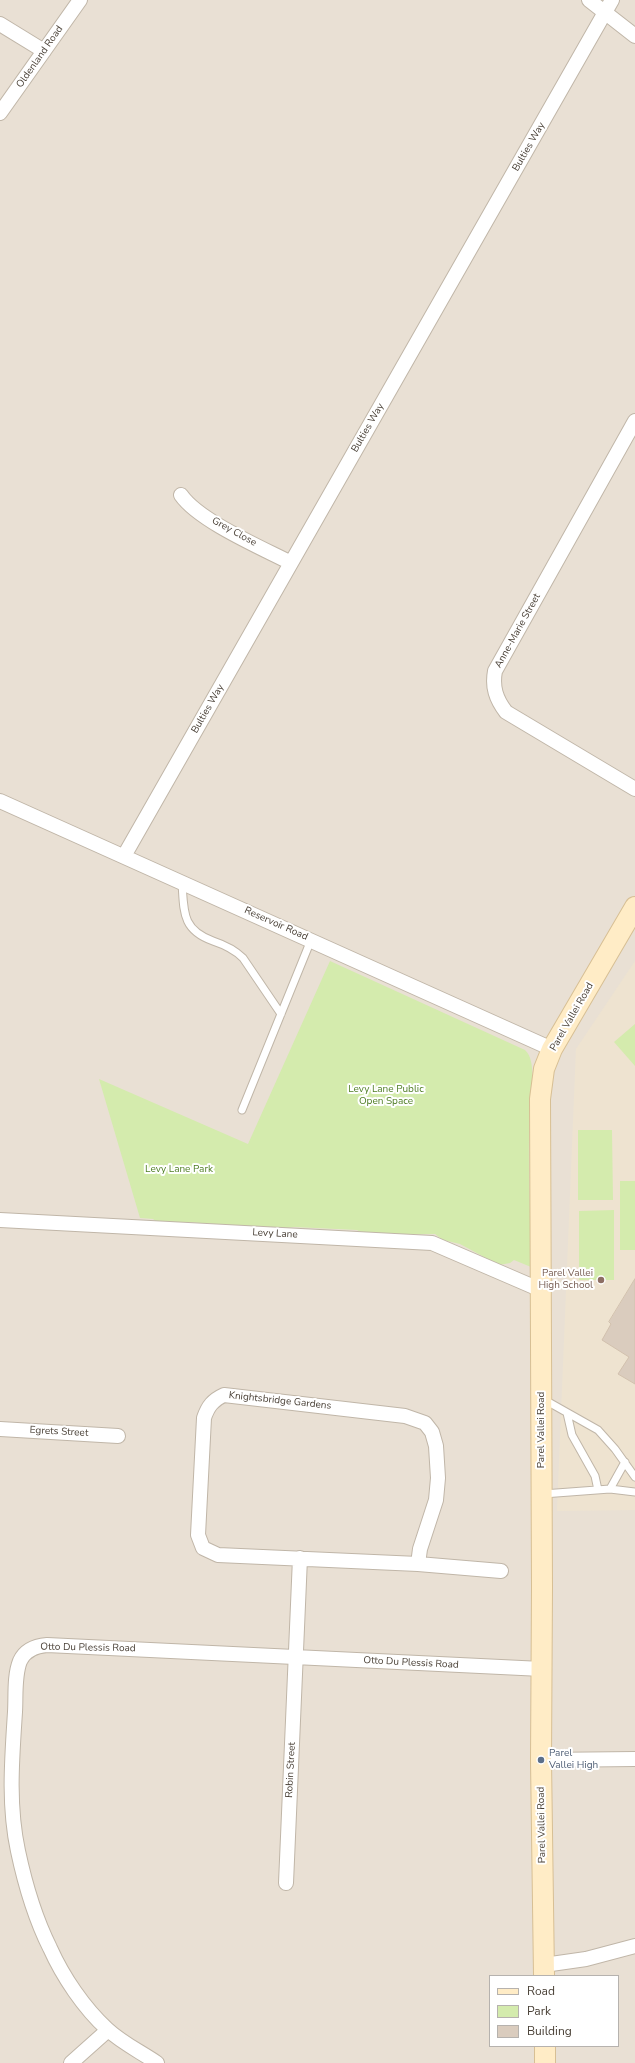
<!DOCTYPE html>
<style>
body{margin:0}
#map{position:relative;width:635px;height:2063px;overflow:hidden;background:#f4efe7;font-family:"Nunito Sans",sans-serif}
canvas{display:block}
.legend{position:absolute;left:489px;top:1975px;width:130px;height:72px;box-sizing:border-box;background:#fff;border:1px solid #b6b2ae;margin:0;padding:5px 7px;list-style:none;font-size:12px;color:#483f35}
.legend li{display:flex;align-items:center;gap:8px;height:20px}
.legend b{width:20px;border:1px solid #b6b2ae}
</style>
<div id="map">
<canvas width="635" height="2063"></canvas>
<ul class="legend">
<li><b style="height:5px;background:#ffecc6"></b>Road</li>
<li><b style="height:11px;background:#d4ebad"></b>Park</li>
<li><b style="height:11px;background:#daccbe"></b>Building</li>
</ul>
</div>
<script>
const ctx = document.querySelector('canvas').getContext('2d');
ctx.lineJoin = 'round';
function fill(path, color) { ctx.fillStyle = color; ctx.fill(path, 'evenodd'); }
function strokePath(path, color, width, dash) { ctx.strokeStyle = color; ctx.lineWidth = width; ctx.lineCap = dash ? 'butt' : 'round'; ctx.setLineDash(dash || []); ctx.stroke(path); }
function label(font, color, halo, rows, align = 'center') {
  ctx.font = font + ' "Nunito Sans",sans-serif'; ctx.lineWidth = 4; ctx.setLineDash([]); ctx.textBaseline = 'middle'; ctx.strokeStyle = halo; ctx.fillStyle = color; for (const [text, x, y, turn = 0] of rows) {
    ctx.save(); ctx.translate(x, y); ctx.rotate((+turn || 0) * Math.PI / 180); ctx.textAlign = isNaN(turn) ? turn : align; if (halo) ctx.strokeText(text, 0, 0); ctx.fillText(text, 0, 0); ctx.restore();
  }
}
fill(new Path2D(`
 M0,0H635V2063H0ZM490,1976H618V2046H490Z`), '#e9e0d4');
fill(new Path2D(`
 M635,961V1510L557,1511L576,1049Z`), '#eee3d0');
fill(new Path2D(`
 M330,961L525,1050C537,1060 531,1093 530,1108C527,1161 531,1215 531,1267L514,1260L510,1263L499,1265L460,1244L443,1240L435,1234L366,1235L357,1230L294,1227L281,1229L187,1222L175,1224H159L153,1219L140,1218L99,1079L248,1144Z
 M635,1024V1066L614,1042Z
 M578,1130H612L613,1200H578Z
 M620,1181H635V1250H620Z
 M614,1210V1280H579V1211Z`), '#d4ebad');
const building = new Path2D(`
 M635,1279V1384L618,1374L629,1357L602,1340L611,1324L609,1322Z`);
fill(building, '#daccbe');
strokePath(building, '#d2c1ae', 1);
const lane = new Path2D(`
 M182,883C184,912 182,930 213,941C225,945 234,949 243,958L281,1014
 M242,1110L311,940
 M543,1399L598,1430L615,1449L635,1477
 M567,1413L572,1435L595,1476L598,1490
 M610,1489L635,1492
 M543,1494L610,1489L625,1462`);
const street = new Path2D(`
 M589,0L635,36
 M0,24L44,51
 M0,113L80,0
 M635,421L495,671C492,687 496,699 506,712L635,789
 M181,495C199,521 262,548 291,563
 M0,801L552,1049
 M124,856L612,0
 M0,1220L432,1243L541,1290
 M224,1395L405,1416L425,1423L432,1432L436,1446L438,1478L436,1500L420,1549L418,1564L218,1555L203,1548L198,1535L204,1418C208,1406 213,1400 224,1395Z
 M0,1429L118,1436
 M418,1564L501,1571
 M541,1760L635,1759
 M286,1883L300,1558
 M544,1965L586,1959L635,1946
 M71,2063L108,2030
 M157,2063C141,2052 122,2043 107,2029C84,2008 63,1977 50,1948C35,1918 25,1884 18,1851C8,1805 12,1758 15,1712C16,1696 14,1676 20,1661C25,1650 35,1646 47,1645L542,1669`);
const secondary = new Path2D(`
 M544,1976L541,1760L542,1588L540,1099L544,1069L552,1049L635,907
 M545,2046V2063`);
strokePath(lane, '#c0b6a8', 9);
strokePath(street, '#c0b6a8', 16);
strokePath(secondary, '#d7bf94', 22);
strokePath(lane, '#fff', 7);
strokePath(street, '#fff', 14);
strokePath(secondary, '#ffecc6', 20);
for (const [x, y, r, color] of [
 [601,1280,4,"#8d6e63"],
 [541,1760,4,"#5c6f8a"]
]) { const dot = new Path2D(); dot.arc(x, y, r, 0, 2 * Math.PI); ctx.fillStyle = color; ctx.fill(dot); strokePath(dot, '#fff', 1.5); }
label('10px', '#483f35', '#fff', [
 ["Oldenland Road",40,57,-55],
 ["Bulties Way",529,147,-60],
 ["Bulties Way",368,428,-60],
 ["Grey Close",234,532,29],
 ["Anne-Marie Street",518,631,-61],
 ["Bulties Way",208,709,-60],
 ["Reservoir Road",276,924,24],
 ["Parel Vallei Road",572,1017,-60],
 ["Levy Lane",275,1234,3],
 ["Knightsbridge Gardens",280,1401,6],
 ["Parel Vallei Road",542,1430,-90],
 ["Egrets Street",59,1432,3],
 ["Otto Du Plessis Road",88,1648,1],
 ["Otto Du Plessis Road",411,1663,3],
 ["Robin Street",291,1770,-87],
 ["Parel Vallei Road",542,1825,-91]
]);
label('10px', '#4e7d24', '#fff', [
 ["Levy Lane Public",386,1090],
 ["Open Space",386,1102],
 ["Levy Lane Park",179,1170]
]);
label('10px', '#785e54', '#fff', [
 ["Parel Vallei",593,1274],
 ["High School",593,1286]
], 'right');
label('10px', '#4e5e75', '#fff', [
 ["Parel",549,1754],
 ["Vallei High",549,1766]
], 'left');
</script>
